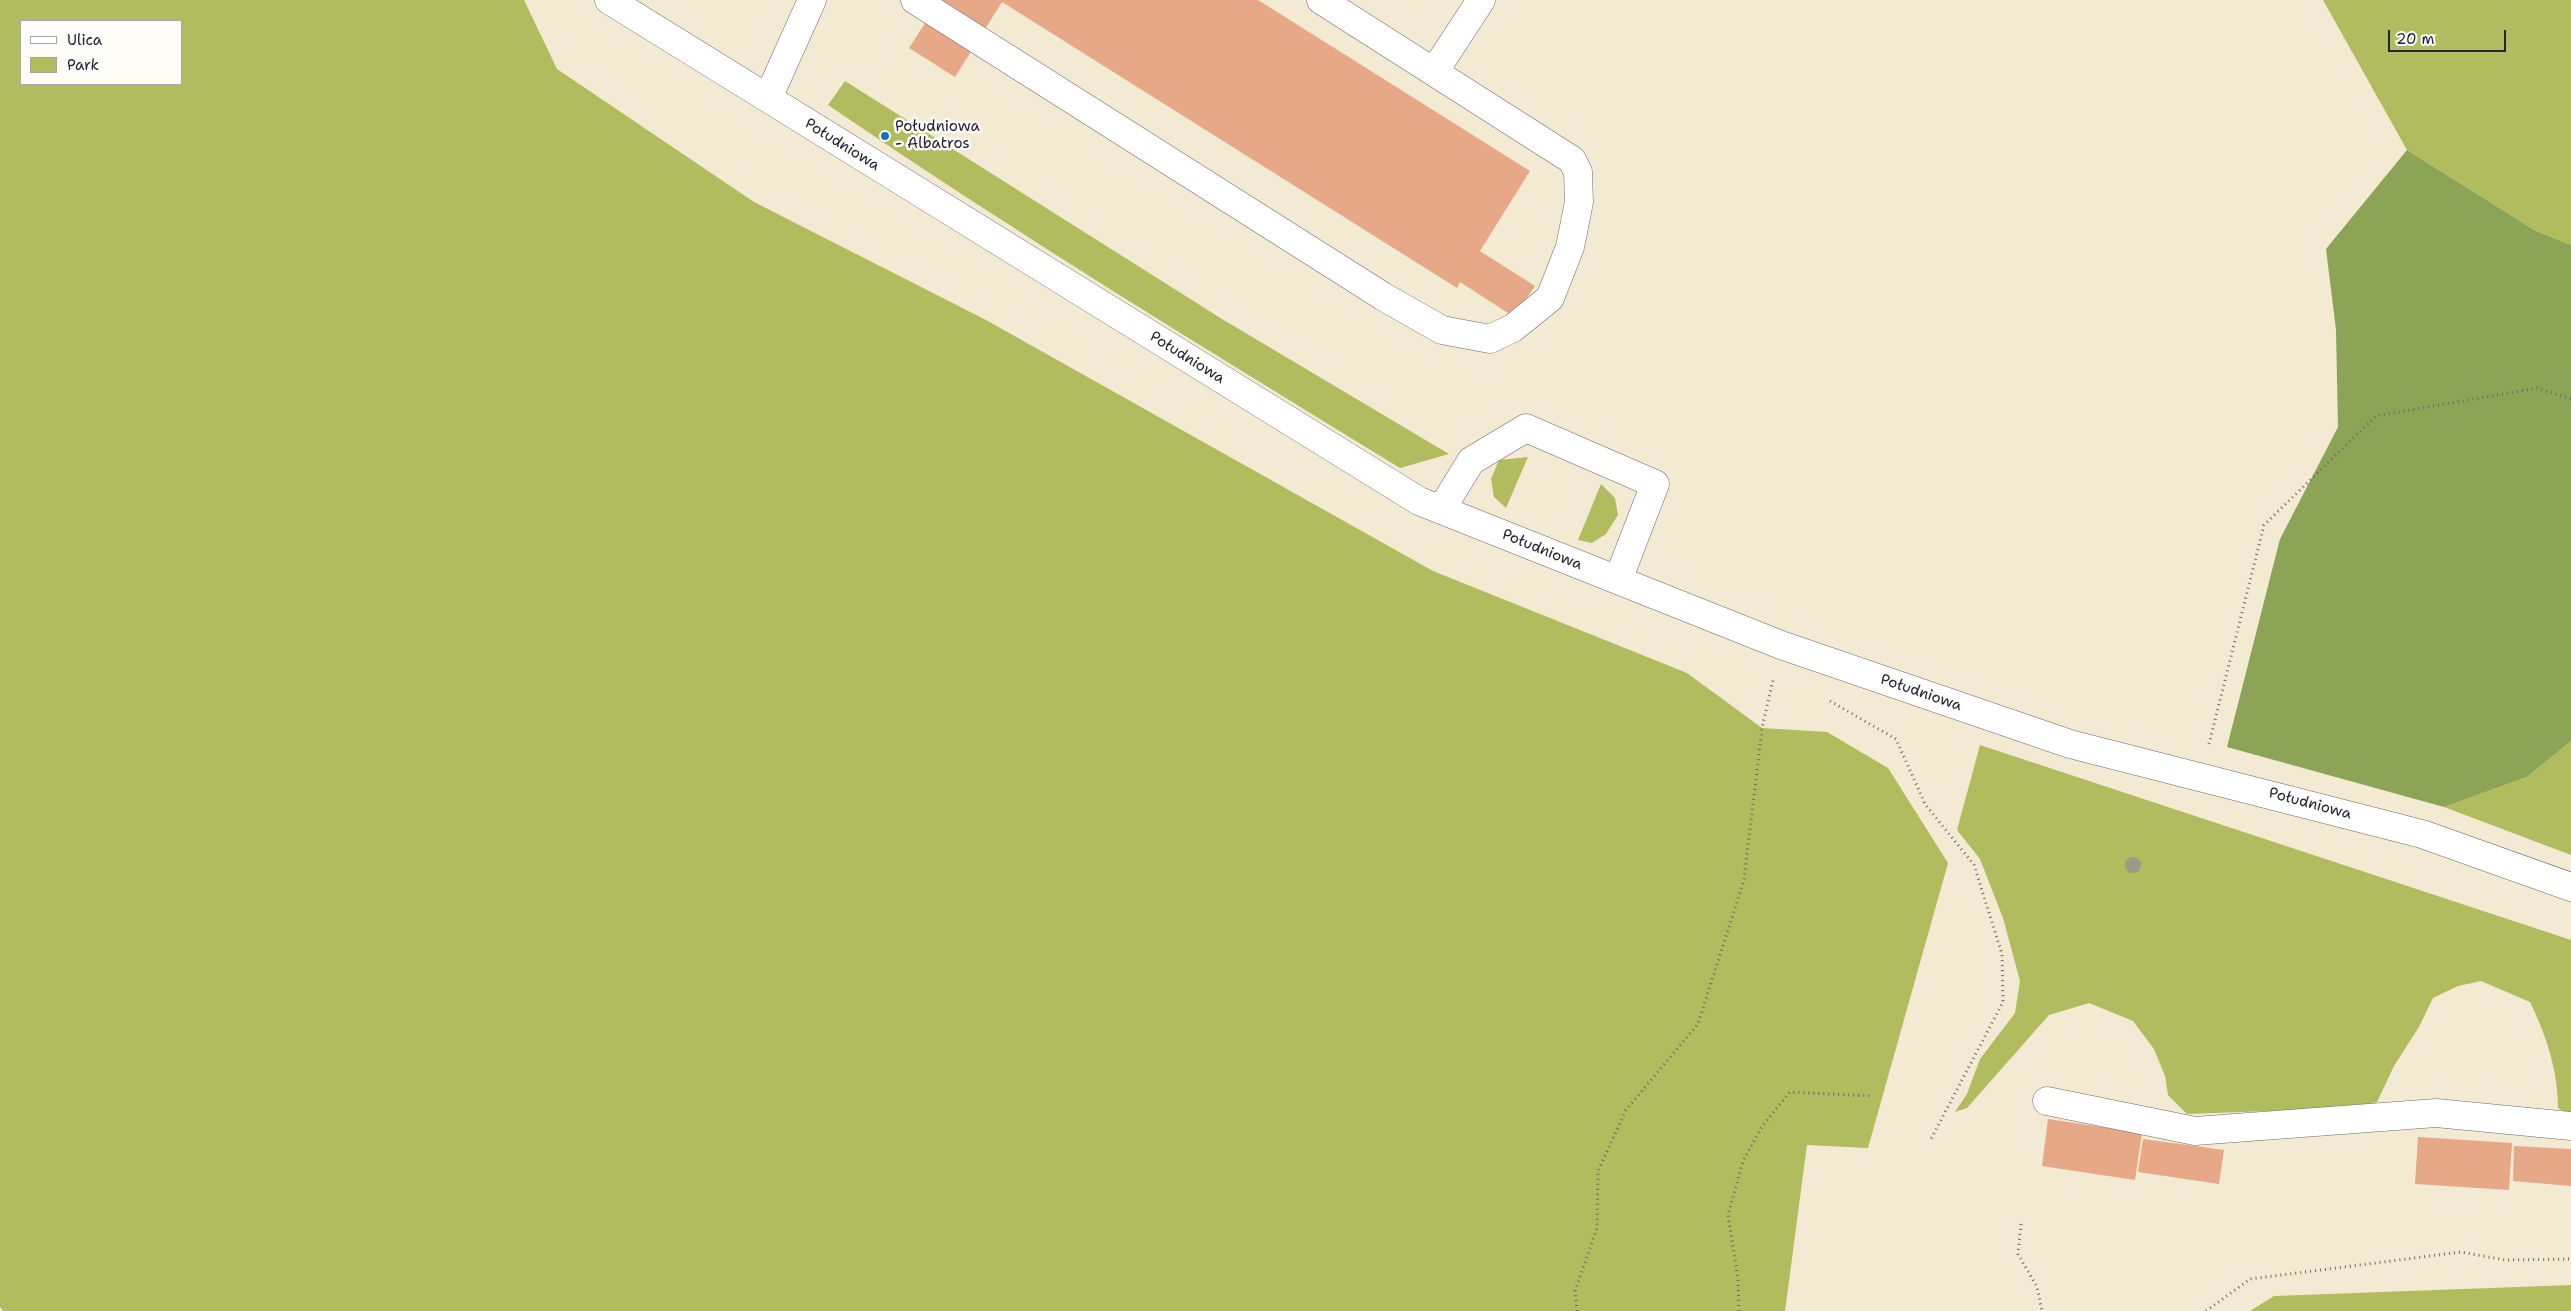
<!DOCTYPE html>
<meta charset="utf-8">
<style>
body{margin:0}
#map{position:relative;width:2571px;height:1311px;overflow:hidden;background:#f3ead3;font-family:"Shantell Sans",sans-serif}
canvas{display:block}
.legend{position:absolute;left:20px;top:20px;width:162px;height:65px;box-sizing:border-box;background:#fdfcf7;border:1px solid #a5a5ac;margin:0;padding:6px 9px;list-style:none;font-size:15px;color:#22223b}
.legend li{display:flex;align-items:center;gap:10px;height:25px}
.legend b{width:25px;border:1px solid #a5a5ac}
.scale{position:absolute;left:2388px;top:30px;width:118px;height:22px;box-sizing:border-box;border:2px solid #22223b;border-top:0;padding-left:6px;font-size:15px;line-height:18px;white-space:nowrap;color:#22223b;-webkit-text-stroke:4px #fdfcf7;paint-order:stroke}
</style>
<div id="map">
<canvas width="2571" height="1311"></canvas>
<ul class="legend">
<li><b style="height:6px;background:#fff"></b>Ulica</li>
<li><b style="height:14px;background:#b1bc5e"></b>Park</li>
</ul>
<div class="scale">20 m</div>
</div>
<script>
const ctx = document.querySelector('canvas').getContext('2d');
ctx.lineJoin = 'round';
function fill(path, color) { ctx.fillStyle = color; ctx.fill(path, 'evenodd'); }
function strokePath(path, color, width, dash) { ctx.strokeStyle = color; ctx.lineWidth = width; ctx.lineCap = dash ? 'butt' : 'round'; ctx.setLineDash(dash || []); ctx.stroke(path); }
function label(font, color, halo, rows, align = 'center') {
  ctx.font = font + ' "Shantell Sans",sans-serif'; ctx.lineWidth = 5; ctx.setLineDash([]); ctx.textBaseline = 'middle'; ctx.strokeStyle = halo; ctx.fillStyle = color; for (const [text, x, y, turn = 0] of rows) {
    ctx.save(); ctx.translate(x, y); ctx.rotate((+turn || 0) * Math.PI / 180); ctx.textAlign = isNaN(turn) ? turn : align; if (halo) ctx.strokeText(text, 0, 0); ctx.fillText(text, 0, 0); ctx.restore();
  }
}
fill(new Path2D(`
 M0,0H524L557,69L754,202L986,320L1433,571L1687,673L1762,728L1827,732L1888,768L1948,863L1868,1148L1807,1145L1785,1311H3L0,1307ZM21,21H181V84H21Z
 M2323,0H2571V245L2536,231L2407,150Z
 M845,81L1222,319L1449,454L1400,468C1207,350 1014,232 828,105Z
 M1528,457L1506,508L1494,497L1491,479L1499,460Z
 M1601,484L1615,498L1618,515L1606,534L1592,543L1578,540Z
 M2571,741V855L2444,807L2527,777Z
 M1980,745L2571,940V1116L2558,1108C2558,1070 2546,1035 2530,1002L2481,981L2458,986L2433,998L2419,1027L2394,1066L2377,1102L2352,1108L2187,1114L2168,1095L2165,1076L2154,1049L2133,1021L2089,1003L2049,1015L1967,1108L1955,1112L1967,1094L1980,1059L2015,1013L2020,981L2003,918L1980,859L1957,830Z
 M2571,1285V1311H2250L2274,1296Z`), '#b1bc5e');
fill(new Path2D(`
 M2407,150L2536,231L2571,245V741L2527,777L2444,807L2227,747L2280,539L2338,427L2336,330L2326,249Z`), '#8ca455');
fill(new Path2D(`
 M940,0H1258L1530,171L1480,251L1535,286L1526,299L1508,313L1460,282L1457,288L1002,2L955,77L909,48Z
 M2048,1119L2142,1133L2135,1180L2042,1166Z
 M2418,1137L2512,1143L2509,1190L2415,1184Z
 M2143,1139L2224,1150L2219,1184L2138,1172Z
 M2514,1146L2571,1149V1186L2513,1181Z`), '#e6a886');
const minor = new Path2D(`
 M609,0L1419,501L1781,645L2070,744L2422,834L2571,887
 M915,0L1384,297L1442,330L1490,339L1513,328L1550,298L1570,247L1579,202L1578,172L1572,160L1321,0
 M1434,72L1481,0
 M768,98L812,0
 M1441,510L1471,461L1526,428L1655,484L1618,580
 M2047,1101L2195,1131L2436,1113L2571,1126`);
strokePath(minor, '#6b6870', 29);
strokePath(new Path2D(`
 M1830,701L1896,739L1925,804L1974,865L2002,954L2003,1002L1931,1139
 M2209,744L2264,525L2376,416L2537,388L2571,399
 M2021,1224L2018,1254L2037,1287L2042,1311
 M1577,1311L1575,1291L1597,1228L1598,1171L1626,1110L1698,1024L1744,880L1762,728L1773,680
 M1739,1311L1738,1279L1728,1215L1743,1161L1763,1125L1790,1092L1872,1096
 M2206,1311L2250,1279L2461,1252L2505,1260L2571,1259`), '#6b6870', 3, [1, 4]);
strokePath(minor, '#fff', 28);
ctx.fillStyle = '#9c9a86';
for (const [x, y] of [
 [2133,865]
]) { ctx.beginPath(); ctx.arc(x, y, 8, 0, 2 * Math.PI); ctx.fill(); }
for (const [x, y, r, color] of [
 [885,136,5,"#1f6fb2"]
]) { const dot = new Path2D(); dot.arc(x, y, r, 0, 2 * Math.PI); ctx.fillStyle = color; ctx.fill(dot); strokePath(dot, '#fdfcf7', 2); }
label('15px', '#22223b', '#fdfcf7', [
 ["Południowa",895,127],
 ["- Albatros",895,144]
], 'left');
label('15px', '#22223b', '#fdfcf7', [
 ["Południowa",842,145,32],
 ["Południowa",1187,358,32],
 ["Południowa",1542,550,22],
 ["Południowa",1921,693,19],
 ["Południowa",2310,804,15]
]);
</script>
